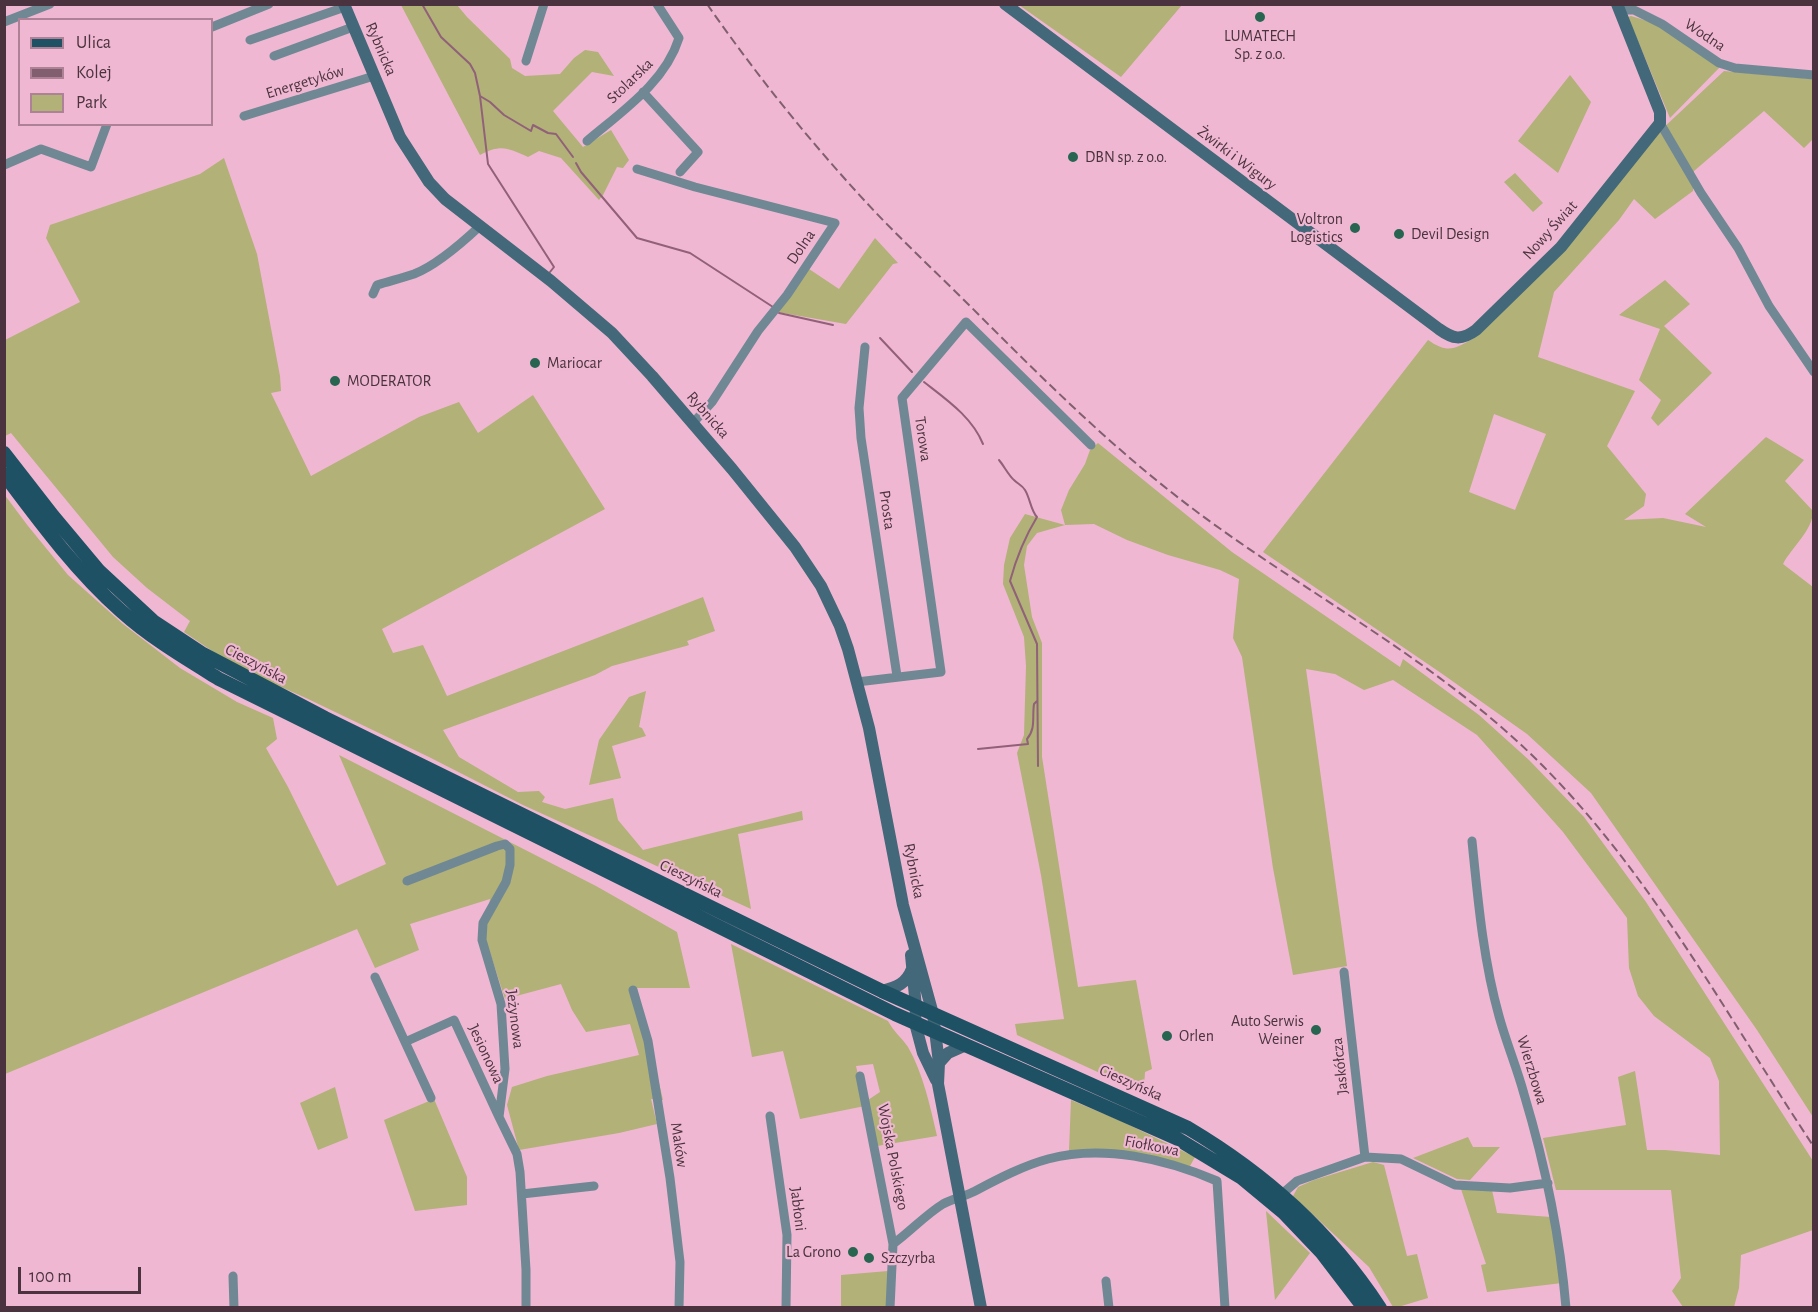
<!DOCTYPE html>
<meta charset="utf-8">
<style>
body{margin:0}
#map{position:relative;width:1818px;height:1312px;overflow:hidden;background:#efb7d2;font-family:"Alegreya Sans",sans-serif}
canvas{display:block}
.frame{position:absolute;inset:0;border:6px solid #4a333e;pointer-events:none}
.legend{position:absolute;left:18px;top:18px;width:195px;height:108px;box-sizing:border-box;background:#efb7d2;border:2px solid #ad8297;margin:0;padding:8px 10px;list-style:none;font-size:18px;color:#4a333e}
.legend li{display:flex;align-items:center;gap:12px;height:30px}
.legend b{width:30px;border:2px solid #ad8297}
.scale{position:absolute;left:18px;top:1267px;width:123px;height:27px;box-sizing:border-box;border:3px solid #4a333e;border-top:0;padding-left:8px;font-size:18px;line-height:21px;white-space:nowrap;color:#4a333e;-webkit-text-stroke:4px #efb7d2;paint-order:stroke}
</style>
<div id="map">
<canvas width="1818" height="1312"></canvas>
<div class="frame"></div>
<ul class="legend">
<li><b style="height:8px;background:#1f5165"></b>Ulica</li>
<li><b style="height:8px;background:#815f6f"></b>Kolej</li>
<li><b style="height:16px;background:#b1b178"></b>Park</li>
</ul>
<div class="scale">100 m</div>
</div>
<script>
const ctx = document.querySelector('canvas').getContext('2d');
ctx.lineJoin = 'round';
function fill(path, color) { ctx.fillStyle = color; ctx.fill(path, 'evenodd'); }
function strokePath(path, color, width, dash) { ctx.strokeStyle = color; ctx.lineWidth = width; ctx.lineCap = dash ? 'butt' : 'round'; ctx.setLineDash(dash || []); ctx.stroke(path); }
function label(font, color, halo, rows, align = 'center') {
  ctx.font = font + ' "Alegreya Sans",sans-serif'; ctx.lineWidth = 4.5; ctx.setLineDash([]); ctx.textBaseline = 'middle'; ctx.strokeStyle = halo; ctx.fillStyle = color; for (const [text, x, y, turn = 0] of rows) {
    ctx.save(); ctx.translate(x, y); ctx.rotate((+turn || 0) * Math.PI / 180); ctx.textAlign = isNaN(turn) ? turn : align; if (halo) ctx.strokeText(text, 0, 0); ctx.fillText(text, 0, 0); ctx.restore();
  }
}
fill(new Path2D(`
 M401,5H457L467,17L510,59L512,68L525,76L560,74L574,58L585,50L598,52L614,76L592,72L553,111L583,147L611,130L629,160L623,168L617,167L603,195L599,200L561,158L539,151L528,157C508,148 501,144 480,155Z
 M1019,5L1182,4V5L1121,77Z
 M1631,16L1661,25L1720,67L1670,118L1628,17Z
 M1724,71L1813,79V139L1804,148L1764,111L1694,171L1693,191L1655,219L1634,199L1619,220L1554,292L1538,357L1635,391L1607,446L1646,494L1644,506L1624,520L1663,518L1706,527L1685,514L1766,437L1804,460L1785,481L1813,511C1813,530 1792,547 1783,564L1813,587V1117L1757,1030L1591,793L1527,734L1441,673L1263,552L1428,340C1448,354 1455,349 1474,338L1661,130ZM1494,414L1546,434L1515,510L1469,492Z
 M1570,75L1591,102L1558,173L1518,141Z
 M224,158L257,254L280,376L281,391L271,393L311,476L419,417L459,402L478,433L533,395L605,509L382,629L393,653L423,645L447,696L703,597L715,631L687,641L689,645L686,646L612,666L595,675L443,730L459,757L518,792L539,791L545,797L542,802L565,809L613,798L618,820L643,850L802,811L803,820L738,834L751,909L523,805L429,757L306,698L236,667L184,632L190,621L147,588L113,557L11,433L5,436V340L80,302L46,238L50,225L200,174Z
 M1515,173L1543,203L1533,212L1504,182Z
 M875,238L898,263L893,264L846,324L777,312L809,269L839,289Z
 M1665,280L1690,304L1664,326L1712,373L1658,426L1651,418L1661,400L1639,380L1660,329L1619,315Z
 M1098,443L1232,552L1400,667L1403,659L1479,715L1529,760L1584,817L1646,902L1813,1161V1230L1741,1255L1739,1288L1734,1307H1683L1672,1291L1681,1278L1671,1190H1556L1543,1138L1626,1125L1618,1077L1635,1071L1647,1150H1665L1720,1155L1719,1081L1710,1058L1654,1016L1638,996L1629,968L1627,918L1563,832L1477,735L1393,680L1364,690L1335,674L1306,669L1347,966L1293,975L1273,868L1242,657L1233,638L1239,579L1220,570L1168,555L1127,540L1094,524L1065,525L1037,533L1027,546L1024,565L1032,617L1042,643V757L1078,987L1136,980L1152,1069L1145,1072L1144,1088L1113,1079L1017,1035L1015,1024L1064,1019L1041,875L1017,753L1024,735L1026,666L1024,637L1003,584L1004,565L1010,538L1025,514L1065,525L1061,510L1069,490L1085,464L1090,450Z
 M4,494L28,526L68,575L123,624L180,668L237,702L273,718L277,739L266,748L288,787L337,886L386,864L339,755L596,886L677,932L690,988H637L663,1100L651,1099L657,1124L619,1133L519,1150L507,1105L512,1087L547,1076L639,1055L630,1024L586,1032L572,1010L561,984L505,999L485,937L490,899L410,924L419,950L375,968L357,929L5,1074Z
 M646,691L639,727L642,728L646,736L612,746L621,778L589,785L599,740L629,697Z
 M731,944L888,1021C893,1031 902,1038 908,1047C923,1073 930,1106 937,1136L877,1146L868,1100L880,1092L873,1064L856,1066L865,1106L800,1119L783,1051L752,1057Z
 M335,1087L348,1138L318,1150L300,1103Z
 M434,1099L467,1177V1205L415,1211L384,1120Z
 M1071,1100L1121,1121L1195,1157L1190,1166L1069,1151Z
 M1468,1137L1473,1147H1500L1470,1180L1457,1179L1413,1158Z
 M1373,1162L1384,1165L1407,1256L1417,1254L1428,1298L1398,1307H1393L1369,1267L1293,1196L1298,1187L1314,1180Z
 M1461,1189L1492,1190L1497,1213L1551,1217L1562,1283L1487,1292L1481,1265L1486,1264Z
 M1266,1211L1310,1253L1275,1300Z
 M888,1271V1307L841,1308V1275Z`), '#b1b178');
strokePath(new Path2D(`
 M422,4L441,37L470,64L475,73L480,96L488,164L554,267L550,272
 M480,96L490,102L504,115L531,131L533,125L548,133L556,134L573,157
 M576,163L581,172L637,238L690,253L773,307
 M779,313L833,325
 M880,338L912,372
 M924,382C947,400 972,417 983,444
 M999,460C1004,466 1009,476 1014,480C1018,484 1022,485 1025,490C1030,498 1031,511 1037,517C1026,535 1016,559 1010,581L1037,644L1038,766
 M978,749L1028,744L1027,739C1036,729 1032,717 1034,704L1037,701`), '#916079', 2);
strokePath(new Path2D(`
 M1619,10H1634L1662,24L1719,63L1735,68L1814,75
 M4,22L50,4
 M212,27L269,4
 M250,40L345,7
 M274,56L353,27
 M526,61L544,4
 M643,92L698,152L680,172
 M244,116L374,76
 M1660,123L1701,193L1738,248L1769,306L1814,372
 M587,141C621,112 665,83 679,38L657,4
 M4,165L41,149L91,167L107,124
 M637,169L695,187L835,223L787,295L758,331L712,402L693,423
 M373,294L377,285C390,281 402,278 414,274C435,266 464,241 480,226
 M865,347L859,408L861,438L897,676
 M857,682L941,672L902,398L966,322L1091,445
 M1472,841C1478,900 1483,959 1499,1016C1506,1042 1517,1068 1524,1094C1545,1164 1560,1235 1566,1308
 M407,881L497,846L505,844L510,849V865L506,882L483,923L482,940L501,1004L505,1069L499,1117L517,1154L520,1172L526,1270V1308
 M1344,972L1365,1157
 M375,977L431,1098
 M633,990L648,1041L670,1178L680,1262L679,1308
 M405,1042L454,1020L499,1117
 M860,1076L893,1244
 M770,1116L787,1235L786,1308
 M522,1194L594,1186
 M1282,1194L1297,1181L1365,1157L1401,1159L1455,1185L1510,1188L1548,1183
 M233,1276L234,1308
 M1106,1281L1109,1308
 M890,1308L893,1244C910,1232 925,1215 943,1204C952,1199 963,1197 973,1192C996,1180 1022,1166 1048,1159C1103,1144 1166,1159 1217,1181L1225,1308`), '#6f8894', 9);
strokePath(new Path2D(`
 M344,4L400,137L429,182L445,199L551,281L612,333L652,376L732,469L795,547L821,586L840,626L848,649L869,728L903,905L933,1014L939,1063L938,1084L981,1308
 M1005,4L1439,329C1453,339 1461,341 1476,330L1561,247L1660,123V112L1617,4
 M911,955L916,1007L915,1023L923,1053L936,1080
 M882,991C897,987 906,984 912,969
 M939,1063L948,1053L966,1045`), '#436879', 12);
strokePath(new Path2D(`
 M4,453L53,516L99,571L153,621L203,654L325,718L882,991L1188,1128C1267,1175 1329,1231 1380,1308
 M4,474C40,522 76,571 121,611C151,638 185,658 219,679L895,1014L1176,1138L1242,1178L1283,1212L1322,1253L1364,1308`), '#1f5165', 14);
strokePath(new Path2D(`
 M707,4C755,73 807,138 864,200C898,237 936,272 972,308C1039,375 1105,441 1180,499C1299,591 1436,658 1543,766C1653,877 1728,1018 1814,1147`), '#815f6f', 2, [9, 4.5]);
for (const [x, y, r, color] of [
 [1260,17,6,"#286551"],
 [1073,157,6,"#286551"],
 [1355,228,6,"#286551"],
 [1399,234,6,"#286551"],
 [535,363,6,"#286551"],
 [335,381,6,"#286551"],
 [1316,1030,6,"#286551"],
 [1167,1036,6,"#286551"],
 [853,1252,6,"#286551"],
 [869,1258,6,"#286551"]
]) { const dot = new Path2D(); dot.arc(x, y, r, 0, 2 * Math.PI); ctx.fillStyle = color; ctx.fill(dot); strokePath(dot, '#efb7d2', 2); }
label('16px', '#4a333e', '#efb7d2', [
 ["Wodna",1705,35,34],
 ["Rybnicka",381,49,67],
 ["Stolarska",630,81,-44],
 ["Energetyków",305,82,-17],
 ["Żwirki i Wigury",1237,158,37],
 ["Nowy Świat",1550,230,-48],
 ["Dolna",801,247,-56],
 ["Rybnicka",708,415,49],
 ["Torowa",923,439,82],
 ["Prosta",887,510,82],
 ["Cieszyńska",256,664,28],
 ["Rybnicka",914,871,79],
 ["Cieszyńska",691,879,26],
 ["Jeżynowa",515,1019,83],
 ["Jesionowa",486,1054,65],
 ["Jaskółcza",1340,1066,-96],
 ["Wierzbowa",1532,1070,73],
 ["Cieszyńska",1131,1083,24],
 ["Maków",679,1145,81],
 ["Fiołkowa",1152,1146,11],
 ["Wojska Polskiego",893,1157,79],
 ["Jabłoni",798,1209,83]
]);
label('16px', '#4a333e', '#efb7d2', [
 ["LUMATECH",1260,36,"center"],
 ["Sp. z o.o.",1260,54,"center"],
 ["DBN sp. z o.o.",1085,157],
 ["Voltron",1343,219,"right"],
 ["Logistics",1343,237,"right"],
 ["Devil Design",1411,234],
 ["Mariocar",547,363],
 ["MODERATOR",347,381],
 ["Auto Serwis",1304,1021,"right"],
 ["Weiner",1304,1039,"right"],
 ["Orlen",1179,1036],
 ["La Grono",841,1252,"right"],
 ["Szczyrba",881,1258]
], 'left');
</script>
